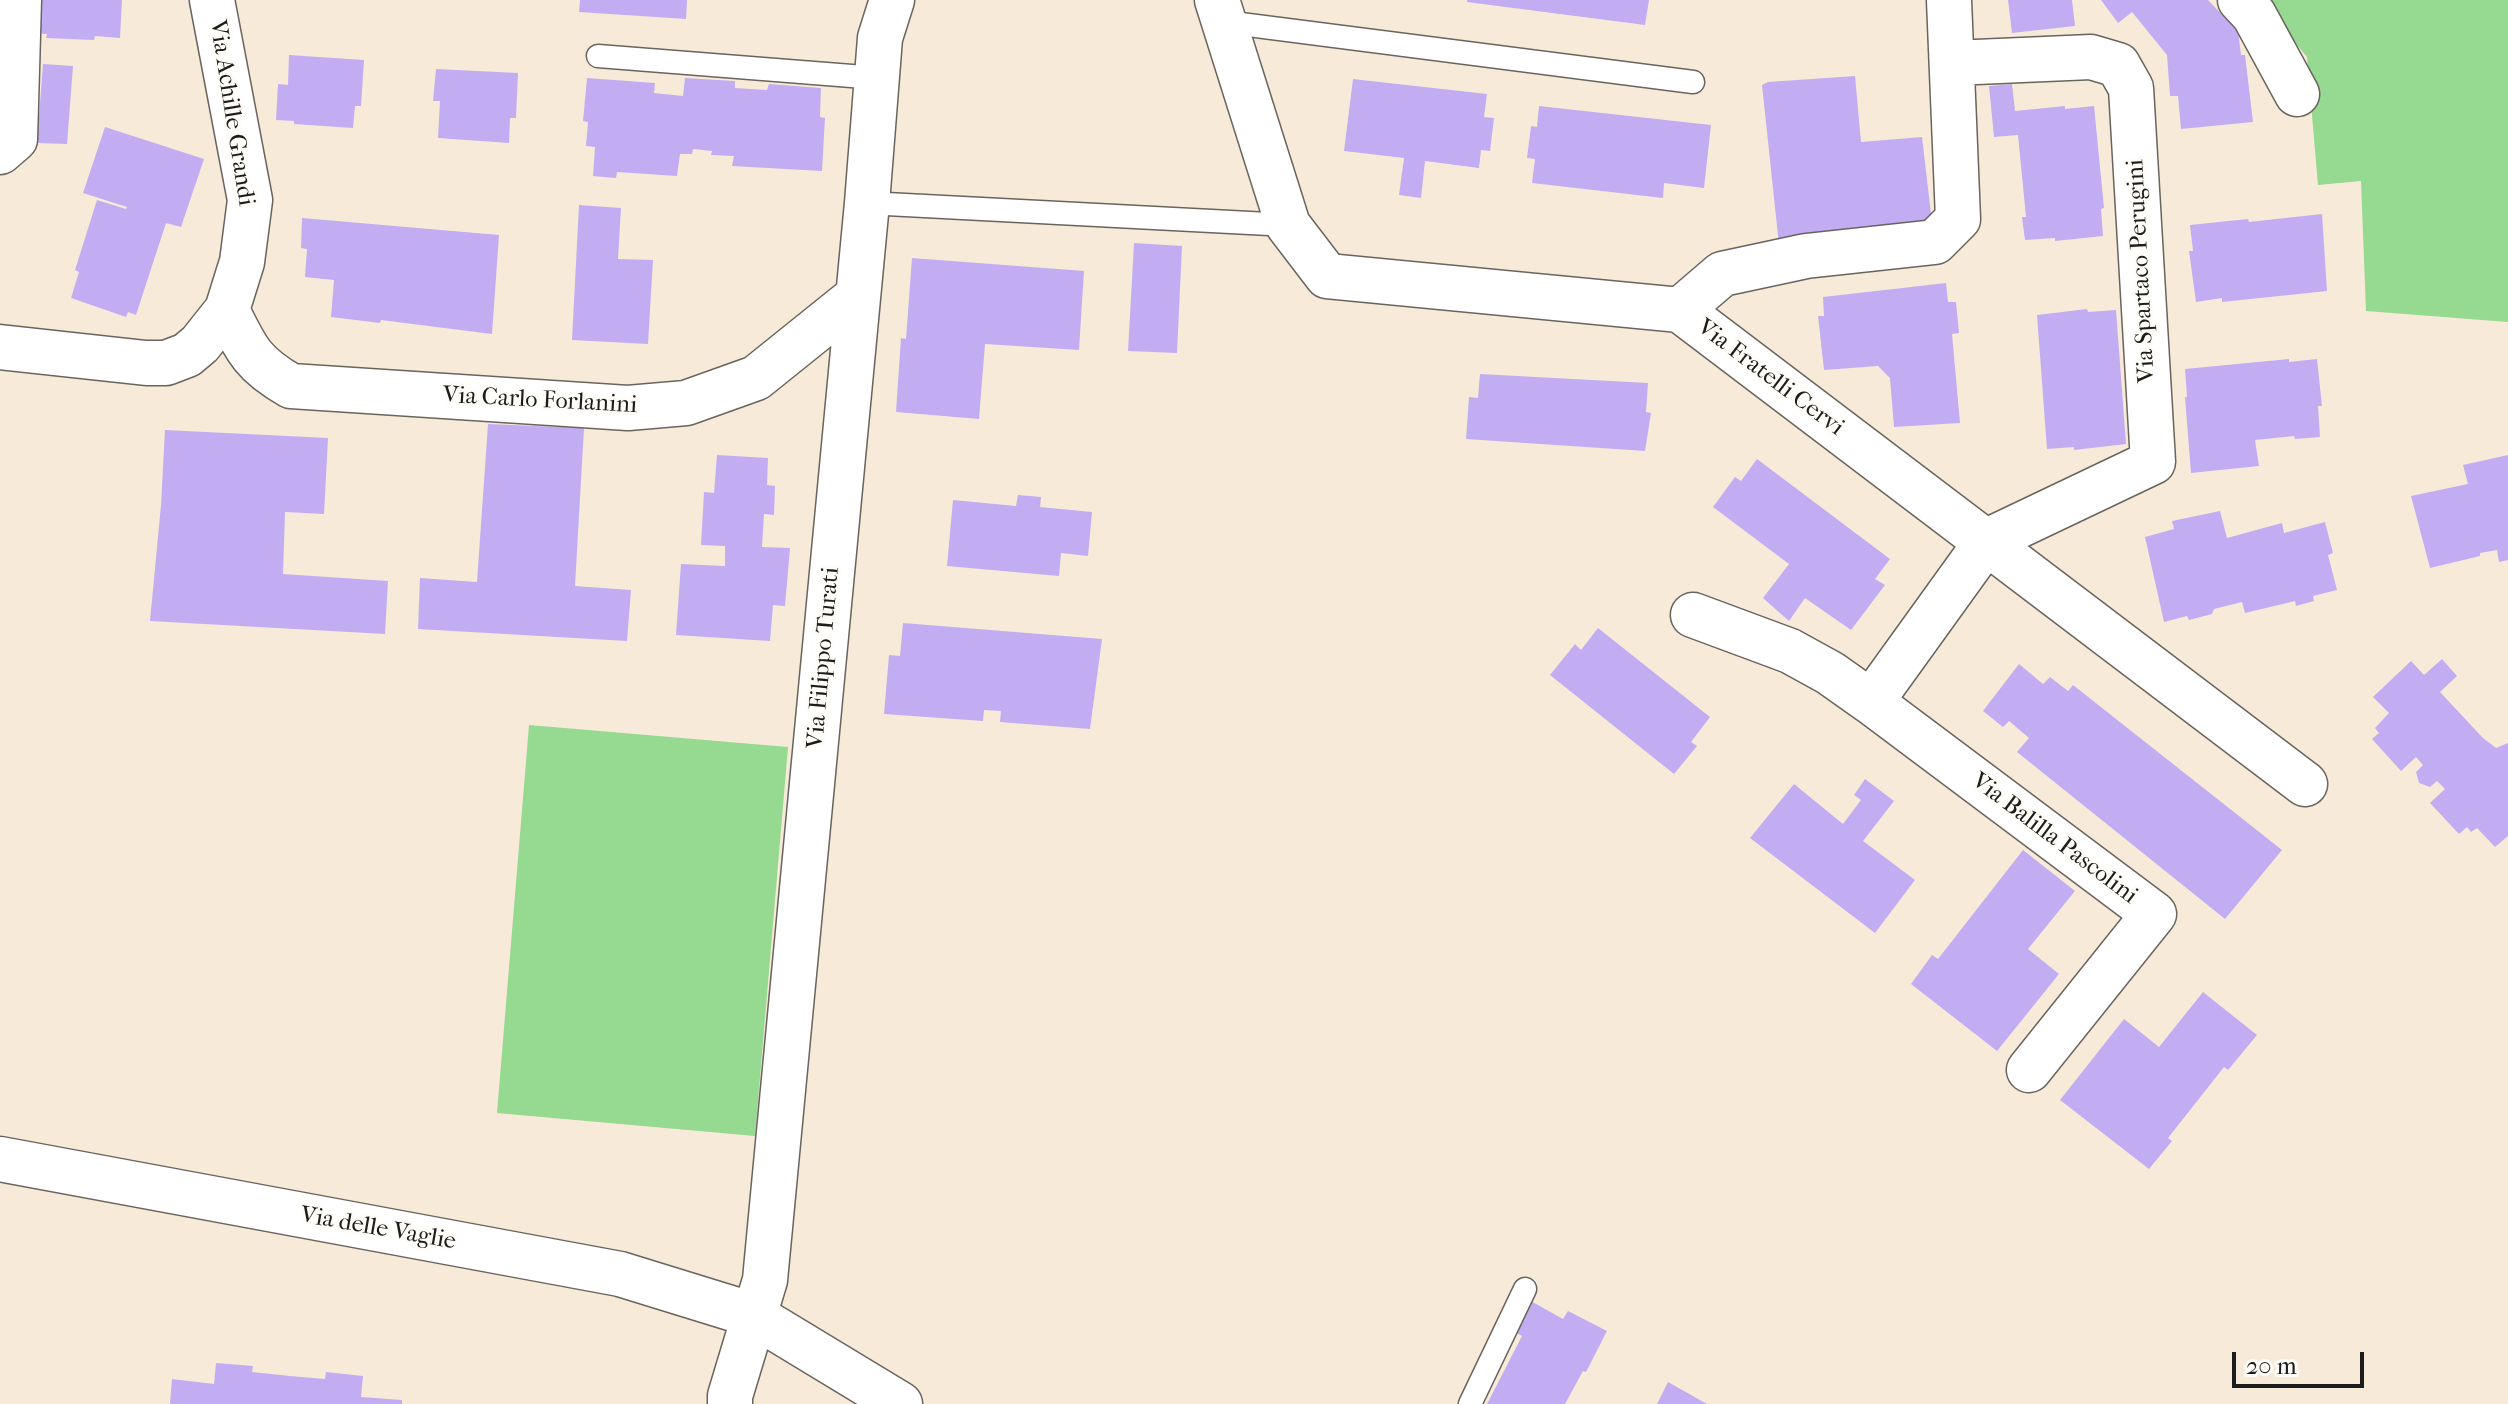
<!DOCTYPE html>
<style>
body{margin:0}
#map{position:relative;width:2508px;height:1404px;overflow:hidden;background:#f8ead8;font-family:"IM FELL French Canon",serif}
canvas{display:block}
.scale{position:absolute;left:2232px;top:1352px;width:132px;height:36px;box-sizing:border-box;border:4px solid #1c1c1c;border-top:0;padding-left:10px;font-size:24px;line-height:28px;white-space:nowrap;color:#1c1c1c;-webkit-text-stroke:6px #fdfcf7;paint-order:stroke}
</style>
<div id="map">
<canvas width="2508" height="1404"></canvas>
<div class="scale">20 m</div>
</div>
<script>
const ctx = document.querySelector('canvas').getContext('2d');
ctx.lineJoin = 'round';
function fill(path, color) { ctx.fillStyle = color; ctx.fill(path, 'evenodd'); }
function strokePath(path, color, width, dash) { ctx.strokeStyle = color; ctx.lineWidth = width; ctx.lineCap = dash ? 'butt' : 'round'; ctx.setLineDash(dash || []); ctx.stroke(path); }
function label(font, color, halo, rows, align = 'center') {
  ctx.font = font + ' "IM FELL French Canon",serif'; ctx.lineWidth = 6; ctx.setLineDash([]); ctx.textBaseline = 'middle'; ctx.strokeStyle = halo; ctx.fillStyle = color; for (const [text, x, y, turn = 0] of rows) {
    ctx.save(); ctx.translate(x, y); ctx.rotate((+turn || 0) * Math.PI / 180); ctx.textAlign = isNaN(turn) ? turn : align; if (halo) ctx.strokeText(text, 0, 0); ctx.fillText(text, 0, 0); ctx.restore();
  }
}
fill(new Path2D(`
 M2259,0H2508V322L2366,311L2361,181L2318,185L2307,57Z
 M529,725L788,747L755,1136L497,1113Z`), '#96d991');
fill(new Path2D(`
 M34,0H122L120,38L95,36L94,40L46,38L47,34L32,33Z
 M580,0H687L686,19L579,12Z
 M1467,0H1649L1645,25L1467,2Z
 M2008,0H2072L2075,26L2012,33Z
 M2101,0H2208L2238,31L2241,55H2245L2253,122L2181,129L2178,96H2170L2167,55L2132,12L2118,23Z
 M289,55L364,60L361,106H355L353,128L294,124V121L276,120L278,84L288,85Z
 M43,64L73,66L67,144L37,143Z
 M436,69L518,73L516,118H510L509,143L438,138L440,101H433Z
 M1855,76L1861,142L1922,137L1933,231L1779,245L1762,85L1768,82Z
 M587,78L655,83L654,93L683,96L685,78L735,81V88L767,90L769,84L821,88L820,117L825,118L822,171L732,166L734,156L711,155L712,151L693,149L692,154H680L677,176L617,172L616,178L593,176L595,147L586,146L588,122L583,121Z
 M1353,79L1487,94L1484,117L1494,118L1490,151L1481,150L1479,168L1425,161L1421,198L1399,195L1404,158L1344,151Z
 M2012,84L2015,111L2065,106V109L2094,106L2104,208L2101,209L2103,236L2055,241V238L2025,240L2022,217H2026L2018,135L1994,137L1989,86Z
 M1539,106L1711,125L1704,188L1664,183L1663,198L1532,183L1535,159L1527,158L1531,126L1537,127Z
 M105,127L204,159L181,227L166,223L136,315L128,312L126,317L71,298L79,272L75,270L97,200L126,209L127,207L83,193Z
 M579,205L621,208L618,259L653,260L648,344L572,340Z
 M2322,214L2327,291L2222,302V298L2196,302L2189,251H2193L2190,225L2248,219L2249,222Z
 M302,218L499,235L492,334L381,320L380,323L331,317L334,280L305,277L307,249L301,248Z
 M1134,243L1182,246L1177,353L1128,351Z
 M912,258L1084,271L1079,350L985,344L979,419L896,412L901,338L906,339Z
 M1946,283L1948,302H1956L1959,333L1952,334L1960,423L1894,427L1890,378L1878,366L1824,370L1818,316H1824L1823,297Z
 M2087,309L2088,312L2116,310L2126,444L2074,450V447L2047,449L2037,315Z
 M2289,359V362L2317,359L2322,406H2318L2320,437L2295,439L2294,436L2255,440L2259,466L2191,473L2185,397H2187L2185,369Z
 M1480,374L1648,383L1646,412L1651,413L1645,451L1466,439L1469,397L1478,398Z
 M488,424L584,428L575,586L631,590L627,641L418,629L420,578L477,582Z
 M165,430L328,438L324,514L285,512L283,574L388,581L385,634L150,621L161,505Z
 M717,455L768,458L767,485L775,486L774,515L764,514L762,547L790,548L785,606L773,605L770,641L676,635L681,564L725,566V546L701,545L704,492L714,493Z
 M2508,455V560L2499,562L2497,550L2480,553V556L2430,568L2411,496L2468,484L2463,465Z
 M1757,459L1890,559L1875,579L1885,585L1851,630L1805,598L1789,621L1763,598L1789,564L1713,507L1735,477L1741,481Z
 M1018,495L1041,497L1040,507L1092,512L1088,556L1061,553L1059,576L947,566L953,500L1016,506Z
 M2220,511L2227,538L2282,523L2284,533L2325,522L2333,553L2328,555L2337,590L2313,596L2314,601L2296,606L2295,601L2245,613L2242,602L2214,609L2212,614L2189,620L2187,616L2164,622L2145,537L2174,529L2172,521Z
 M903,623L1102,639L1090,729L1000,722L1001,711L984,710L983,721L884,714L889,655L900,656Z
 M1598,628L1710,717L1691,742L1697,746L1674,774L1550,675L1575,644L1581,650Z
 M2442,659L2457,676L2440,692L2483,738L2496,748L2508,743V836L2495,847L2477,828L2471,832L2467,827L2459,834L2430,803L2445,789L2437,781L2430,787L2419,783L2416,772L2423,765L2416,757L2401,771L2372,739L2379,733L2375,728L2389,713L2373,697L2411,661L2424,675Z
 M2019,664L2043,684L2050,677L2068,691L2073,685L2282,850L2225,919L2017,752L2029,738L2009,721L2003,727L1983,711Z
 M1865,779L1894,801L1863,841L1915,880L1875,933L1750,838L1794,784L1843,824L1861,800L1854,795Z
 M2023,850L2075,891L2028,949L2059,974L1997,1051L1911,984L1932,955L1938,959Z
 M2203,992L2257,1035L2228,1070L2224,1067L2168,1138L2172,1141L2149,1169L2060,1100L2124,1019L2159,1047Z
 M1529,1300L1563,1319L1568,1311L1607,1331L1586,1372L1583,1371L1565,1404H1487L1522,1336L1513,1331Z
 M216,1363L253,1366L252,1372L290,1376L325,1379L326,1372L363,1376L361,1397L402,1400V1404H170L172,1379L214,1384Z
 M1668,1382L1707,1404H1657Z`), '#c2adf3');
const service = new Path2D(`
 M1225,22L1693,82
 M598,56L877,78
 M867,203L1288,225
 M1470,1404L1525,1289`);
const minor = new Path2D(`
 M1217,0L1288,225L1327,276L1680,310L2305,784
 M2240,0L2254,15L2297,94
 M1953,63L2091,57L2118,65L2131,88L2153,462L1987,541L1871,702L2154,914L2029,1070
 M0,152L15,139L19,0
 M227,310C246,349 252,364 291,386L628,408L686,403L756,378L858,296
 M1680,310L1722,274L1806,256L1935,242L1958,219L1949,0
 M0,347L146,363H166L187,355L200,344L227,310L242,262L250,200L212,0
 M1693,615L1790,651L1830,673L1871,702
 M0,1159L620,1274L753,1315L900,1404
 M730,1404V1396L765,1280L867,203L880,38L892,0`);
strokePath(service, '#69645e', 25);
strokePath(minor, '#69645e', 47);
strokePath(service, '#fff', 22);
strokePath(minor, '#fff', 44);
label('24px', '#1c1c1c', '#fdfcf7', [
 ["Via Achille Grandi",231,113,81],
 ["Via Spartaco Perugini",2142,271,-93],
 ["Via Fratelli Cervi",1770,378,37],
 ["Via Carlo Forlanini",540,401,3],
 ["Via Filippo Turati",824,658,-85],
 ["Via Balilla Pascolini",2054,839,37],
 ["Via delle Vaglie",378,1229,10]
]);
</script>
